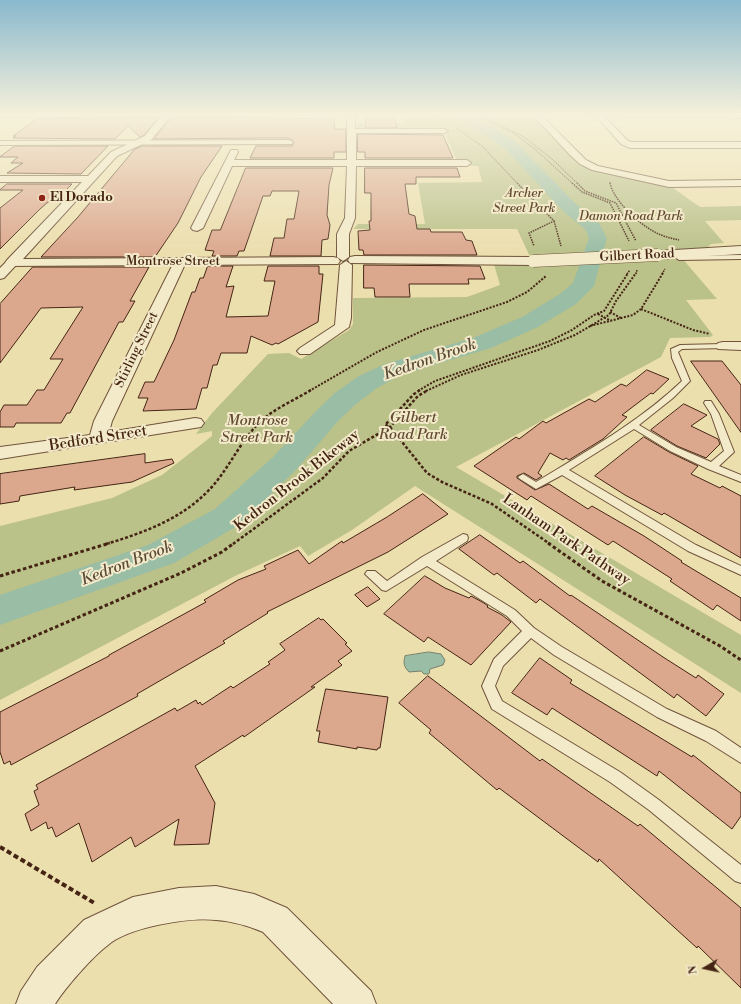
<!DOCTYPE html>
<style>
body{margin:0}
#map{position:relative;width:741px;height:1004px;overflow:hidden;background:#ecdfae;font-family:"Libre Bodoni",serif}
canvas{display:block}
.north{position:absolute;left:685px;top:948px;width:40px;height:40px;-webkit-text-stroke:3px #f3eaca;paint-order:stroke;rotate:261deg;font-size:11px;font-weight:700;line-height:16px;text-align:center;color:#452414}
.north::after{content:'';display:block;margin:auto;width:14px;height:18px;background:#452414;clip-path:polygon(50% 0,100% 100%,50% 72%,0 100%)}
</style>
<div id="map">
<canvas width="741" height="1004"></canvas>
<div class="north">N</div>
</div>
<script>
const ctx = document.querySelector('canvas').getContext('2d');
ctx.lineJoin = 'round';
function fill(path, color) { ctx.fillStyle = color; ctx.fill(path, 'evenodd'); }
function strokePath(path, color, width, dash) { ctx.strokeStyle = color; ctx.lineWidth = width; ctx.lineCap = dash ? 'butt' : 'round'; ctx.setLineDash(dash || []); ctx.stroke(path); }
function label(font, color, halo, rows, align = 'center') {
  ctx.font = font + ' "Libre Bodoni",serif'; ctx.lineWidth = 4; ctx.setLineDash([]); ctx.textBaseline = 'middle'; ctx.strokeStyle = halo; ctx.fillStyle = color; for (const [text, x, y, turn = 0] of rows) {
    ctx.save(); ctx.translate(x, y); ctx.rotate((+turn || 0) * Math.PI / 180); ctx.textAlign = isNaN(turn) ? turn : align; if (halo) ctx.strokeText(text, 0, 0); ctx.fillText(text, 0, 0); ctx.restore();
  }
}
fill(new Path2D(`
 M402,114H531L582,165L605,172L673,188L700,207L741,206V220L705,221L724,243L711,244L707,248L675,250L717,299L686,300L713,335L710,337L670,338L661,357L456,467L741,635V693L415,486L352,530L308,556L300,546L237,575L0,700V526L112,498L162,475L212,436V431L196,434L212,413L268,354L289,353L301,359L349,330L353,324V298L467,297L500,285L494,264L533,263L517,229H353L358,224H425L418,183L482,182L478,166H469L467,163L457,161L443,130H360L357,128L358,123H403Z`), '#bac189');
const water = new Path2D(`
 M429,652L441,654L445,660L443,665L430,669L429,674H424L421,671L409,672C404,667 403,663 405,656Z`);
fill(water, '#9abda5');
strokePath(water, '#78806b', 1);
fill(new Path2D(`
 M451,114H467L496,129L515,142L575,203L599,223L607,238L594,286L576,304L538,327L491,348L403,374L377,388L356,404L339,420L295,471L239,525L174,563L0,625V595L148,545L215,509L273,457L319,408L336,392L359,376L385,364L473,338L522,317L560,294L573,283L589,238L585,229L563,211L505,148Z`), '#9abda5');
const building = new Path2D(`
 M366,114H393L397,128H366Z
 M231,117L334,119L335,129H346V152H334V158H250L256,146H292L294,142L289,138H259L154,139L171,118Z
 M158,118L144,135L140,137L128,126L115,139L13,138L16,136H13L37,119Z
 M358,134L443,135L453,158H365V152H358Z
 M15,146H108L81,174L7,173L23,163H11L18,157H0Z
 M142,146H222L201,177L178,223L155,257H41L78,217L134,150Z
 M246,168H333L329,185L327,215L330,225L328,239L322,240L321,256H270L274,238H284L287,219H294L299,191H272L270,196H263L244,251H239L237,256H212L214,251L205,250L212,230H220Z
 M365,168H457L460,177H416V184H405L409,214L415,216L417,229H430L431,232H462L466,240L472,241L477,255H364L363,250H359L358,231L370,230L369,221H371V193H365Z
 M7,184H72L54,202H48L40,209L0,249V208L23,190H0Z
 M364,265L480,266L485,279H468L469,284H409L410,297H375L374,288H364Z
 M208,266H233L226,287L234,286L226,317L268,316L275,281H264L268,266H319V274H323L318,322L278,344L276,343L272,345L251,336L247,353H221L217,365H213L207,388H202L196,409L143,411L148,398H138L145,382H154L174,340L192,292H195L200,278H203Z
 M33,267H149L130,301H135L123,322H119L70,413H67L61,423H16L14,427H0V412L4,405H27L37,390H44L63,359H50L83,307L41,308L0,363V304Z
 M691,361H722L741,385V432Z
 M647,370L669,379L653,394L651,393L622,415L627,417L603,439L569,460L566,458L563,460L550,453L538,473L542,476L536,480L524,473L517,476V478L535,490L549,484L588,509L592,506L644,536L682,561L681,562L741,598V621L717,605L713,610L670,581L672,579L613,541L608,545L531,496L527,500L474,466L516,437L519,439L543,421L546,423L589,399L595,402L621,384L626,386Z
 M684,404L707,415L691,426L718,439L720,444L706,458L677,446L651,430Z
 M644,437L669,452L698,466L691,474L720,488L722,486L741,496V558L664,513L662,515L625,495L595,476Z
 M145,454V463L172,459L174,463L132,482L74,490L75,487L20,496L19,501L0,504V474Z
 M423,494L448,514L388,552L267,612L268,613L223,641L225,643L137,694L138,696L11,765L10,761L4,764L0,752V712L109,656V655L206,602L204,600L238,580L266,569L264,566L298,550L309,564L342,541L343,543L387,517Z
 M480,535L520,563L523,561L570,596L571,595L663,657L696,678L698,675L724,694L706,716L677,694L674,698L540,599L536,603L497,573L494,575L459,549Z
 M425,576L445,588L469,598L471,596L484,603L488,606L487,607L502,615L511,622L471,665L428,637L424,642L384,614Z
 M368,587L380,599L367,607L355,595Z
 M319,618L321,620L323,619L347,643L345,644L352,651L338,661L342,665L311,687H315L244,737L243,735L195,766L215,803L209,844L174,845L179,819L135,847L131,837L92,862L79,823L56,837L52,827L48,829L46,822L31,831L25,814L39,805L34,791L38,789L36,785L175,708L177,711L196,700L198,704L200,702L202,705L231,686L233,688L270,664L268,662L285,650L280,644Z
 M540,658L572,680L570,683L692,757L693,755L741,793V816L732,829L659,771L657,776L552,708L547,715L512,693Z
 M428,676L540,761L542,759L638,826L640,824L741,908V988L698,946L697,948L599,859L598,862L499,788L497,790L429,733L431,730L399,703Z
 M326,689L388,697L380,748H378L377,750L357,747V749L318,742L320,731H317Z`);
fill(building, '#dba88e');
strokePath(building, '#452414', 1);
const service = new Path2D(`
 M741,255V259L679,260L676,258L679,256Z
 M723,344H726V348L682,349L678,352L690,381L673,398L639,425L676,447L711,462L724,451L711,414L704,403L705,401H711L719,414L734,452L719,466L741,475V482L708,469L670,451L634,429L569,470L696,545L741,566V575L688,551L562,475L536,489L520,479L518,477L523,474L536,482C587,451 639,422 682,381L672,358L671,349L680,345Z
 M463,534L467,535L468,538L467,541L436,561L515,610L534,628L562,647L667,709L716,731L741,748V763L706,741L657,717L554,655L531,638L503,666L495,686L502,701L620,772L659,800L741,865V883L735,881L649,810L610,782L492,709L482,686L494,659L522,631L507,616L427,566L386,591L382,590L365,574L367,571H375L387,581L422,557Z`);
const minor = new Path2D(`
 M0,114H233L230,116L0,117Z
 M347,114H355V129H444L448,131L444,133H356V160H467L471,163L467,166H356L355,218L349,234V257L343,261L337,257V234L345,218L347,166H232L203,228L197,231L193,230L191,228L231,150H237L238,152L234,160H347Z
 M532,114H540L586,160L598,166L669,181L741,180V186L669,187L592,170L580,164L570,155Z
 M579,114H741V118L604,116L627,140L631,142H741V148H630L621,144L596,116Z
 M289,140L293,142L292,144L0,145V141Z
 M180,258L186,262L112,421L109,432L195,418L201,419L204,423L201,427L0,459V447L90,435L94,421L174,262Z
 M12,259L18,263L4,278L0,279V268L8,260Z
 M346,261L352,265L351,318L349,327L310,354H300L297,351L300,348L335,325L340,265Z
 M723,342H741V350L718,349L716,346L718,343Z
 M216,886L254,894L287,908L371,991L376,1004H333L263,932C249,926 231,921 216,920C189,917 129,927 108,945C92,957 66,987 55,1004H16L21,991L37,967L84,920L133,897L179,888Z`);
const tertiary = new Path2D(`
 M163,114H172L151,140L117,156L23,259L333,257L338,258L340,261L338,264L7,266L5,263L7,260L82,182H0V176H88L111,152L145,136Z
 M741,246V254L658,259L653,258L651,255L653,252L658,251Z
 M355,256L533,257L538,258L540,261L538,264L533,265L350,263L348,260L350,257Z`);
strokePath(service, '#6f533a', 2);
strokePath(minor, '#6f533a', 2);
strokePath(tertiary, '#6f533a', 2);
strokePath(new Path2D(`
 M431,114L442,119
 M474,114L515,134L536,150L573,184
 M478,114L524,137L552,159L578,184
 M456,128L482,146L518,184
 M610,182V184`), '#452414', 1, [1.5, 1]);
strokePath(new Path2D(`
 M517,183L554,221L529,233L534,246
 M572,183L582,192L610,203L629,241
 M577,183L585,191L616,203L636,241
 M610,183C614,201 637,222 653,231C661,236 670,238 679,240
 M554,221L561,246
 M627,274L630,270
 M636,274L637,270
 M662,274L665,269`), '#452414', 1.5, [1.5, 1]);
strokePath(new Path2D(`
 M641,309L693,330L710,334
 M610,312L621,318
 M598,314L611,321
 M590,326L633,315L641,309L663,273
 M309,391L377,352L424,330L507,302L527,292L546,276
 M418,391L435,381L550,341L572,330L594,315L604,311L628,273
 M426,391L461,375L538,350L575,335L609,315L616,301L636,273`), '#452414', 2, [2, 1.5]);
strokePath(new Path2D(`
 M420,390L414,394L385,425L390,427L427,473L442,482L492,504L550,544
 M106,544C143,533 181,519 208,491C227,472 238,445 257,425C271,410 293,401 311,390
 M233,544L323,478L349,451L390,427L418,396L428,390`), '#452414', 2.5, [3, 2]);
strokePath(new Path2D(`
 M548,543L602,581L720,646L741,660
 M0,576L110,543
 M0,651L181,573L222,552L234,543`), '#452414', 3, [3.5, 2.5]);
strokePath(new Path2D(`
 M0,847L96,904`), '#452414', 4, [5, 3]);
fill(service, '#f3eaca');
fill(minor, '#f3eaca');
fill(tertiary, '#f3eaca');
const tertiaryBridge = new Path2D(`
 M533,261L658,255`);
strokePath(tertiaryBridge, '#6f533a', 13, []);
strokePath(tertiaryBridge, '#f3eaca', 12);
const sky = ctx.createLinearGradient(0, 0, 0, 255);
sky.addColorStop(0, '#89b8cd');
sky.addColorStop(0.45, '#f6f1db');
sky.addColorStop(1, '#f6f1db00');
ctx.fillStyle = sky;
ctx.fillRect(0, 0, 741, 255);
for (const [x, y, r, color] of [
 [42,198,4,"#8f2418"]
]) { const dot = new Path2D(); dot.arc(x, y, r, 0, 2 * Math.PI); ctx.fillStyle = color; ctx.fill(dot); strokePath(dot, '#f3eaca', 1.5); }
label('italic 13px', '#624b31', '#f3eaca', [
 ["Archer",524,194],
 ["Street Park",524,209],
 ["Damon Road Park",631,217]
]);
label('bold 13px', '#452414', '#f3eaca', [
 ["El Dorado",50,198]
], 'left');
label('13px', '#452414', '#f3eaca', [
 ["Gilbert Road",637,256,-3],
 ["Montrose Street",173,262],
 ["Stirling Street",137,350,-64]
]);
label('italic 15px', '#624b31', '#f3eaca', [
 ["Gilbert",413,418],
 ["Road Park",413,435],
 ["Montrose",257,421],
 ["Street Park",257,438]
]);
label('15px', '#452414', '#f3eaca', [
 ["Bedford Street",98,439,-9],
 ["Kedron Brook Bikeway",297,481,-38],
 ["Lanham Park Pathway",566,540,34]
]);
label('italic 16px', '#5a4a38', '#f3eaca', [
 ["Kedron Brook",430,360,-19],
 ["Kedron Brook",127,564,-21]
]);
</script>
